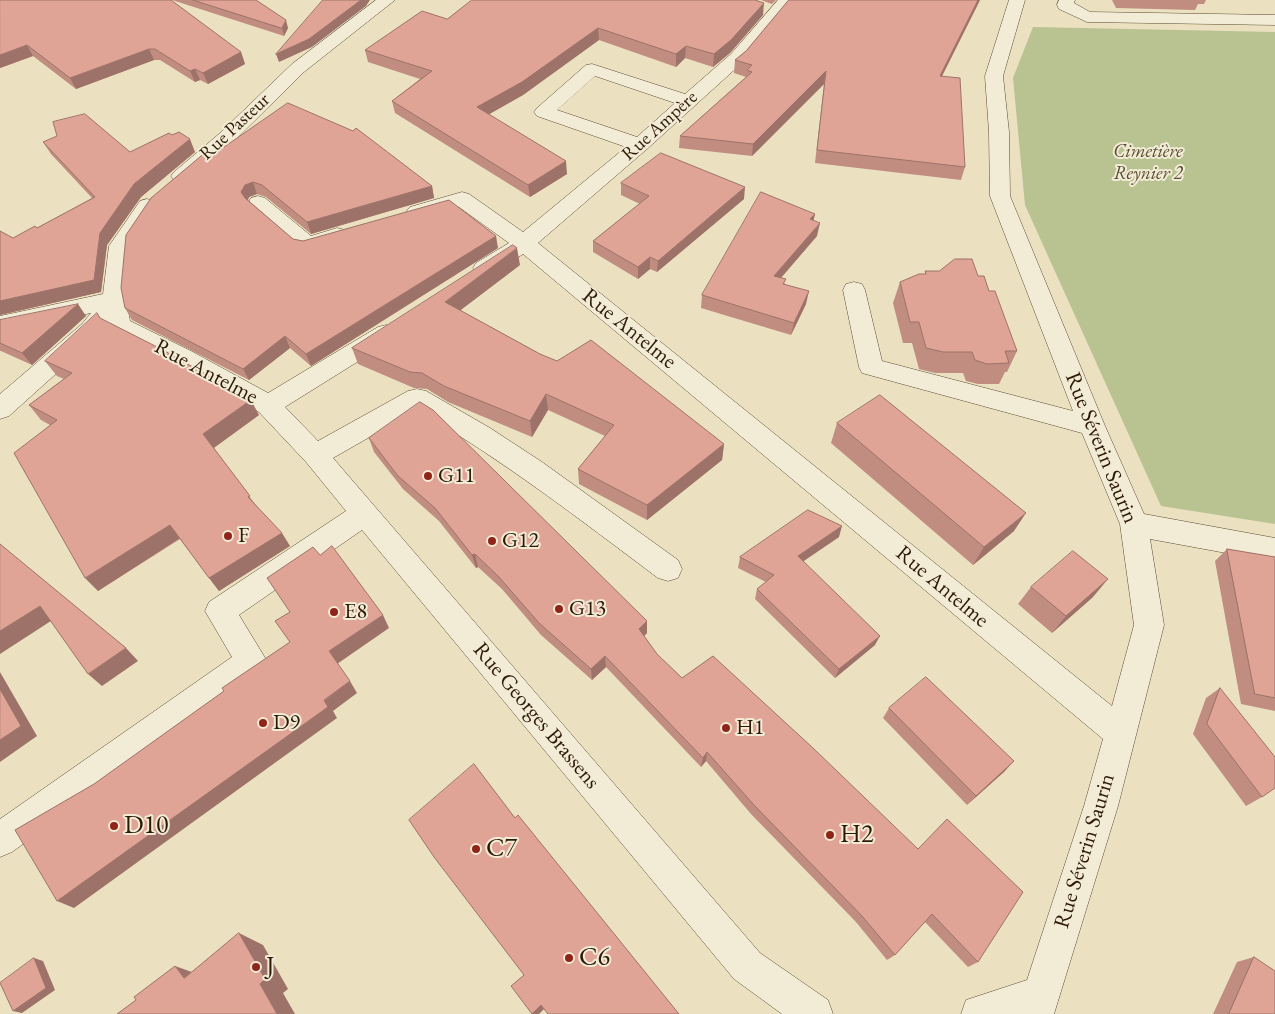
<!DOCTYPE html>
<meta charset="utf-8">
<style>
body{margin:0}
canvas{display:block;background:#ebe0c0}
</style>
<canvas width="1275" height="1014"></canvas>
<script>
const ctx = document.querySelector('canvas').getContext('2d');
ctx.lineJoin = 'round';
function fill(path, color) { ctx.fillStyle = color; ctx.fill(path, 'evenodd'); }
function strokePath(path, color, width, dash) { ctx.strokeStyle = color; ctx.lineWidth = width; ctx.lineCap = dash ? 'butt' : 'round'; ctx.setLineDash(dash || []); ctx.stroke(path); }
function label(font, color, halo, rows, align = 'center') {
  ctx.font = font + ' "EB Garamond",serif'; ctx.lineWidth = 4; ctx.setLineDash([]); ctx.textBaseline = 'middle'; ctx.strokeStyle = halo; ctx.fillStyle = color; for (const [text, x, y, turn = 0] of rows) {
    ctx.save(); ctx.translate(x, y); ctx.rotate((+turn || 0) * Math.PI / 180); ctx.textAlign = isNaN(turn) ? turn : align; if (halo) ctx.strokeText(text, 0, 0); ctx.fillText(text, 0, 0); ctx.restore();
  }
}
fill(new Path2D(`
 M1033,27L1275,32V524L1161,506L1025,205L1013,78Z`), '#b9c291');
const minor = new Path2D(`
 M376,0H395L304,72L233,142L188,180L181,182L174,180L171,176L174,172L219,134L292,64Z
 M778,0H795L743,62L647,149L538,243L1112,706L1134,625L1120,524L1082,433L862,373L859,367L843,290L846,284L854,282L862,284L865,290L882,361L1073,411L990,196L989,132L985,76L1009,0H1025L1003,76L1009,132L1010,196L1105,426L1144,514L1275,538V562L1150,539L1164,625L1118,806L1054,1014H961L966,1000L1027,980L1084,806L1103,739L523,254C509,263 493,278 476,273L473,268L476,263L509,243L459,207L417,219L410,217L406,212L410,207L462,192L469,194L523,232L626,147L537,116L534,112L537,108L586,65L592,64L685,94L731,54ZM595,76L675,103L637,137L557,110Z
 M1059,0H1075L1074,3L1090,12L1275,15V25L1087,22L1059,9L1057,5Z
 M258,196L265,198L311,236L337,228L345,230L348,235L345,240C331,244 314,253 299,249L251,208L248,203L251,198Z
 M147,199L154,201L158,206L131,246L126,300L130,321L191,351L268,393L378,327L386,325L394,327L398,333L394,339L285,407L318,441L408,391L417,389L426,391L490,428L542,462L678,560L682,569L678,578L668,581L658,578C578,518 503,460 417,410L333,458L760,953L828,1000L833,1014H782L734,979L362,530L239,615L267,661L263,671L12,852L0,857V819L232,657L205,611L209,602L346,511L306,462L259,412L173,363L111,332L107,325L98,336L9,416L0,419V394L82,324L91,313L0,332V316L103,294L109,246L140,201Z`);
strokePath(minor, '#5c4c34', 1);
fill(minor, '#f2ebd6');
fill(new Path2D(`
 M0,0L241,52L245,64L208,84L200,80L195,82L160,60H154L76,89L33,56L0,68Z
 M172,0H256L288,28L284,36Z
 M761,0H776L772,4Z
 M789,0H980L942,76L965,167L961,180L815,163L824,84L752,156L679,148L680,136L746,77L734,73L735,60L746,51Z
 M1112,0H1206L1204,4H1198L1195,10L1116,8Z
 M763,15L730,53L713,67L685,58L676,67L599,40L523,95L489,114L567,174L530,197L395,113L392,101L420,79L368,62L365,50L447,19Z
 M43,142L130,152H195L141,197L107,245L101,292L0,315V231L13,238L37,228L92,198L51,154Z
 M212,155L432,186L434,198L311,234L266,197L257,194L249,197L248,200L293,239L303,241L498,248L311,366L290,348L249,380L132,320L125,308Z
 M621,183L744,199L657,272L650,269L638,279L593,252V241L640,204L621,195Z
 M815,214L813,221L817,236L781,278L785,284L806,304L791,335L701,308L702,295Z
 M520,265L460,310L540,354L724,444L722,460L647,520L579,484L578,469L605,436L548,410L532,437L448,402L427,389L414,388L358,364L352,348Z
 M925,271L978,276L989,291L1017,351L1007,372H1005L999,384H978L966,381L963,373H935L919,369L912,343H903L893,303L900,282L925,274Z
 M86,316L32,365L1,351H0V320Z
 M100,318L259,415L214,448L255,504L290,546L219,591L180,539L98,591L50,425L41,420L29,405L64,379L57,376L45,361Z
 M837,423L1014,531L973,565L831,443Z
 M369,438L647,633L644,636L657,654L682,678L713,656L978,962L968,967L925,922L895,955L887,960L856,922L751,814L706,761L701,767L606,667L592,680L541,635L502,589L478,567L476,568L439,521L403,489L374,452Z
 M839,537L803,561L875,645L835,678L755,599L757,589L766,582L738,568L740,557Z
 M1227,549L1275,557V711L1241,704L1215,561Z
 M1031,587L1093,597L1052,633L1018,604Z
 M1220,688L1262,797L1246,806L1193,734L1206,698Z
 M889,708L1005,771L967,805L883,718Z
 M1254,957L1275,1014H1213L1237,962Z`), '#c18d81');
fill(new Path2D(`
 M361,0H370L366,6L312,47L279,62L276,54Z
 M978,0H980L936,88L940,76Z
 M764,3L763,15L730,53L713,67L714,54Z
 M286,20L288,28L284,36L282,28Z
 M598,28L599,40L523,95L479,120L477,107Z
 M27,45L33,56L0,68V55Z
 M686,46L685,58L676,67V54Z
 M149,49L154,60L76,89L70,78Z
 M241,52L245,64L208,84L203,73Z
 M195,69L200,80L195,82L190,71Z
 M826,71L824,84L752,156L753,144Z
 M190,139L195,152L141,197L107,245L101,292L0,315V301L100,233L134,184Z
 M566,161L567,174L530,197L528,185Z
 M253,182L257,194L249,197L246,204L241,192L245,185Z
 M432,186L434,198L311,234L307,222Z
 M745,187L744,199L657,272L658,261Z
 M815,214L812,227L810,219Z
 M820,223L817,236L772,288L774,276Z
 M496,236L498,248L311,366L306,354Z
 M517,248L520,265L449,319L445,302Z
 M650,257V269L638,279V267Z
 M809,291L806,304L791,335L794,323Z
 M78,304L86,316L32,365L22,353Z
 M285,336L290,348L249,380L243,369Z
 M546,394L548,410L532,437L530,421Z
 M251,400L259,415L212,449L203,434Z
 M724,444L722,460L647,520V505Z
 M1026,513L1014,531L973,565L984,547Z
 M170,525L180,538L98,591L85,578Z
 M842,526L839,537L795,567L798,556Z
 M282,533L290,546L219,591L209,578Z
 M475,554L478,567L476,568L472,555Z
 M1108,579L1093,597L1052,633L1066,616Z
 M40,606L54,619L0,654V631Z
 M383,615L389,628L337,664L329,651Z
 M647,621V633L639,641V629Z
 M880,636L875,645L835,678L839,669Z
 M126,648L138,661L102,686L88,674Z
 M605,656L606,667L592,680L591,669Z
 M0,672L37,736L0,762Z
 M350,681L357,693L333,711L337,718L74,908L57,901Z
 M707,752L706,761L701,767L703,758Z
 M1014,761L1005,771L967,805L976,796Z
 M239,933L263,945L288,989L283,993L295,1014H277L260,984Z
 M34,958L43,961L55,990L22,1013L13,1011Z
 M175,966L203,976L184,978Z
 M541,1005L544,1009L539,1014H532Z`), '#9d7369');
const building = new Path2D(`
 M0,0H171L241,52L203,73L195,69L190,71L155,49H149L70,78L27,45L0,55Z
 M193,0H256L286,20L282,28Z
 M323,0H361L309,39L276,54Z
 M472,0H755L764,3L731,40L714,54L686,46L676,54L598,28L522,82L477,107L566,161L528,185L392,101L432,71L365,50L422,11L447,19Z
 M789,0H978L940,76L960,78L965,167L817,150L826,71L753,144L680,136L752,72L747,70L752,65L735,60L746,51Z
 M288,103L353,131L356,128L432,186L307,222L262,185L253,182L245,185L241,192L245,198L293,239L303,241L449,200L496,236L306,354L285,336L243,369L125,308L121,288L126,235L151,198L207,151L212,155Z
 M85,114L130,152L169,133L172,135L179,132L190,139L134,184L100,233L94,280L0,301V231L13,238L35,226L37,228L95,197L43,142L57,136L53,122Z
 M661,153L745,187L658,261L650,257L638,267L593,241L649,196L621,183Z
 M761,192L815,214L810,219L820,223L774,276L786,279L783,284L809,291L794,323L702,295Z
 M513,245L517,248L445,302L540,354L557,361L591,340L724,444L647,505L578,469L614,425L546,394L530,421L444,386L422,373L410,372L352,348Z
 M955,259H972L978,276H984L989,291H995L1017,351H1005L1009,363L987,364L975,360L972,352H943L926,348L919,322H910L900,282L919,274H926L925,271H939Z
 M78,304L22,353L0,343V320Z
 M97,313L100,318L163,350L251,400L203,434L250,496L248,497L282,533L209,578L170,525L85,578L14,453L57,420L29,405L72,373L45,361Z
 M880,395L1026,513L984,547L837,423Z
 M420,402L433,410L647,621L639,629L657,654L682,678L713,656L813,748L918,849L947,819L1023,892L978,962L932,914L895,955L862,916L754,805L707,752L703,758L605,656L591,669L539,623L499,577L475,554L472,555L435,508L398,476L369,438Z
 M808,510L842,526L798,556L880,636L839,669L757,589L774,575L740,557Z
 M0,544L126,648L88,674L40,606L0,631Z
 M332,546L383,615L329,651L350,681L324,700L328,707L57,901L15,830L94,784L224,691L222,688L290,642L275,621L290,612L267,578L313,547L320,555Z
 M1227,549L1275,557V698L1255,694Z
 M1073,551L1108,579L1066,616L1031,587Z
 M926,677L1014,761L976,796L889,708Z
 M1220,688L1275,757V788L1262,797L1207,724Z
 M0,689L21,726L0,740Z
 M474,764L515,818L518,815L679,1014H548L541,1005L532,1014L511,986L524,975L434,857L409,820Z
 M239,933L265,979L260,984L277,1014H117L136,1000L134,997L175,966L184,978Z
 M1254,957L1275,971V1014H1229Z
 M34,958L46,988L13,1011L0,983Z`);
fill(building, '#e0a496');
strokePath(building, '#9d7369', 1);
for (const [x, y, r, color] of [
 [428,476,5,"#8f2418"],
 [228,536,5,"#8f2418"],
 [492,541,5,"#8f2418"],
 [559,609,5,"#8f2418"],
 [334,612,5,"#8f2418"],
 [263,723,5,"#8f2418"],
 [726,728,5,"#8f2418"],
 [114,826,5,"#8f2418"],
 [830,835,5,"#8f2418"],
 [476,849,5,"#8f2418"],
 [569,958,5,"#8f2418"],
 [256,967,5,"#8f2418"]
]) { const dot = new Path2D(); dot.arc(x, y, r, 0, 2 * Math.PI); ctx.fillStyle = color; ctx.fill(dot); strokePath(dot, '#f2ebd6', 2); }
label('19px', '#2d1a05', '#f2ebd6', [
 ["Rue Ampère",660,126,-42],
 ["Rue Pasteur",235,127,-43]
]);
label('italic 19px', '#574c2f', '#f2ebd6', [
 ["Cimetière",1148,152],
 ["Reynier 2",1148,174]
]);
label('22px', '#2d1a05', '#f2ebd6', [
 ["Rue Antelme",629,329,39],
 ["Rue Antelme",206,372,28],
 ["Rue Séverin Saurin",1101,448,68],
 ["Rue Antelme",942,587,40],
 ["Rue Georges Brassens",536,716,50],
 ["Rue Séverin Saurin",1085,851,-73]
]);
label('22px', '#2d1a05', '#f2ebd6', [
 ["G11",438,476],
 ["F",238,536],
 ["G12",502,541],
 ["G13",569,609],
 ["E8",344,612],
 ["D9",273,723],
 ["H1",736,728]
], 'left');
label('26px', '#2d1a05', '#f2ebd6', [
 ["D10",124,826],
 ["H2",840,835],
 ["C7",486,849],
 ["C6",579,958],
 ["J",266,967]
], 'left');
</script>
